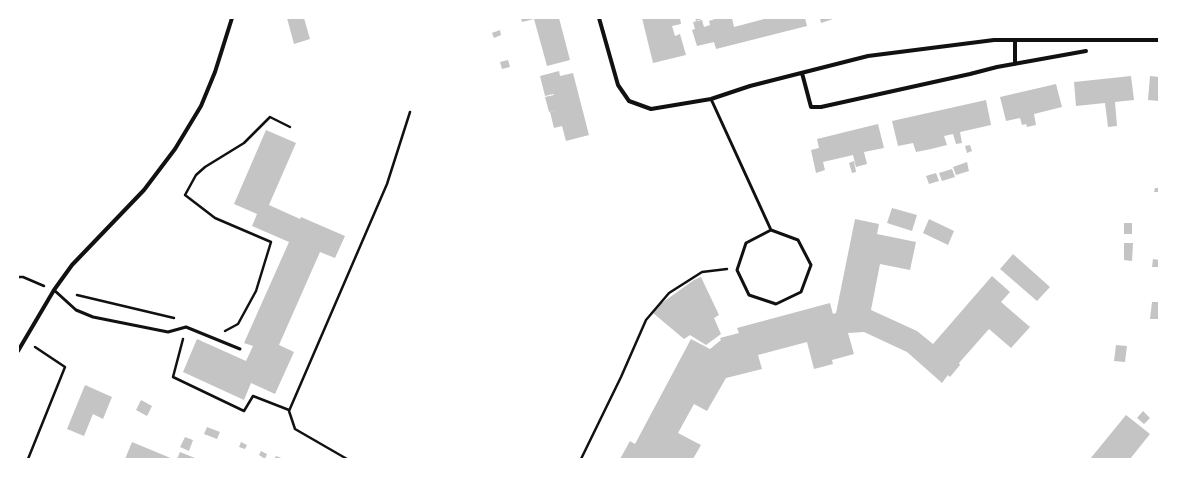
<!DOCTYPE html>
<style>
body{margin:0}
#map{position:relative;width:1177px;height:477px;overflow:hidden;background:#fff;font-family:"Varela Round",sans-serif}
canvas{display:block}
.frame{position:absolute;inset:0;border:19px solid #fff;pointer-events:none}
</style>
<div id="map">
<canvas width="1177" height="477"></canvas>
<div class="frame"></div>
</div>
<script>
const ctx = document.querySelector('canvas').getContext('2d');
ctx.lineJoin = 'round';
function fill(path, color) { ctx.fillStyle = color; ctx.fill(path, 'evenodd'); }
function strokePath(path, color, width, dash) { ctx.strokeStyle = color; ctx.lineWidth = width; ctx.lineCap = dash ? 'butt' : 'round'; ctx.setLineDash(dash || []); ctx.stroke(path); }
fill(new Path2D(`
 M287,18H304L310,39L294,44Z
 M521,18H559L570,60L547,66L534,19L522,22Z
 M642,18H680L681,24L672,26L675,36L680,34L686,55L653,63Z
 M695,18H702V19L696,21Z
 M718,18H732L734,27L768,18H805L807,26L716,49L714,42L697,46L692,30L695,29L693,22L702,20L704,27L710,25L709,21Z
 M820,18H836L821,23Z
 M500,30L501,35L494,38L492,33Z
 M508,60L510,67L502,69L500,62Z
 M559,71L560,76L573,73L589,135L566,141L562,126L554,128L550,112L558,110L549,112L545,97L554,95L553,94L545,96L540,76Z
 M1131,76L1134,100L1115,102L1117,126L1108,127L1105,103L1076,106L1074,82Z
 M1150,76L1159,77V101L1148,100Z
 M1056,84L1062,107L1034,114L1036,125L1027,127L1026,124L1022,125L1020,118L1006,121L1000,97Z
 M986,100L991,125L960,132L962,143L956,144L953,134L944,136L947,145L931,149L916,152L913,143L898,146L892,121Z
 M878,124L884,148L864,152L867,164L856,167L853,155L823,162L825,170L816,173L811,150L819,148L817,139Z
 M266,130L296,143L269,205L300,219L301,217L345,236L335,258L320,252L279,345L294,352L275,394L251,383L244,400L183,372L197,339L246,361L253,346L244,343L289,242L252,226L257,214L234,204Z
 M970,145L972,151L967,153L965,146Z
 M854,161L856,172L852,173L849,163Z
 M967,162L969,171L956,175L953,167Z
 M952,169L955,177L942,181L939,173Z
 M936,173L939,181L929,184L926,176Z
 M1155,188H1159V192H1154Z
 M892,208L917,215L912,231L887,223Z
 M855,219L879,224L877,234L916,242L910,270L880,264L871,310L917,331L933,344L992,276L1010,292L1001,302L1030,327L1011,348L989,329L959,363L960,365L950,377L948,375L942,383L907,352L864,332L848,333L854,354L832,360L833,364L814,369L807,342L758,355L762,369L726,378L707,411L694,404L678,433L701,445L693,459H620L630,441L635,444L691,339L710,349L721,340L720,338L739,333L737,328L830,303L833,314L836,313Z
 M929,219L954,231L948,245L923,233Z
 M1124,223H1132V234H1124Z
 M1124,243H1133L1132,261L1124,260Z
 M1013,254L1050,287L1037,301L1000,269Z
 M1153,259L1159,260V267H1152Z
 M701,277L719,315L714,318L721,334L706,345L690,335L684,339L653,313L659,305L694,280Z
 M1152,302H1159V319H1150Z
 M1116,345L1127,346L1125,362L1114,361Z
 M85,385L112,397L103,419L93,414L84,436L67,429Z
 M141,400L152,406L147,416L136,410Z
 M1143,411L1150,418L1144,424L1137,418Z
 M1126,415L1150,434L1130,459H1090Z
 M207,427L220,432L217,439L204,434Z
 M185,437L193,440L189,451L180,447Z
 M132,442L173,459H125Z
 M241,442L247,445L245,449L239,447Z
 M261,451L267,454L265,459L259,455Z
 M180,452L195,458L194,459H177Z
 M276,456L284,459H274Z`), '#c4c4c4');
strokePath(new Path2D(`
 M18,277H23L44,286
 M77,295L174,318
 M225,331L238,324L256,291L271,242L215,218L185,195L196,175L205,167L244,143L270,117L290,127
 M183,339L173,377L244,411L253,396L289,410
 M28,459L65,367L35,347
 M347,459L295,429L289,411L387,184L410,112
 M581,459L621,377L646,320L669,293L702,272L727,269`), '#111', 2.5);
strokePath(new Path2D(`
 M711,99L771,230
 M771,230L798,240L811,265L801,292L776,304L749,295L737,270L746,243Z
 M54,290L76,310L93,317L168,332L186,327L240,349`), '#111', 3);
strokePath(new Path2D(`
 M599,18L618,85L629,101L651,109L711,99L750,86L868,56L994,40H1159
 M1015,40V64
 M802,73L811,107H821L970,74L997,67L1086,51
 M18,351L54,290L72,265L144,190L175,149L201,106L215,72L232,18`), '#111', 4);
</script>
